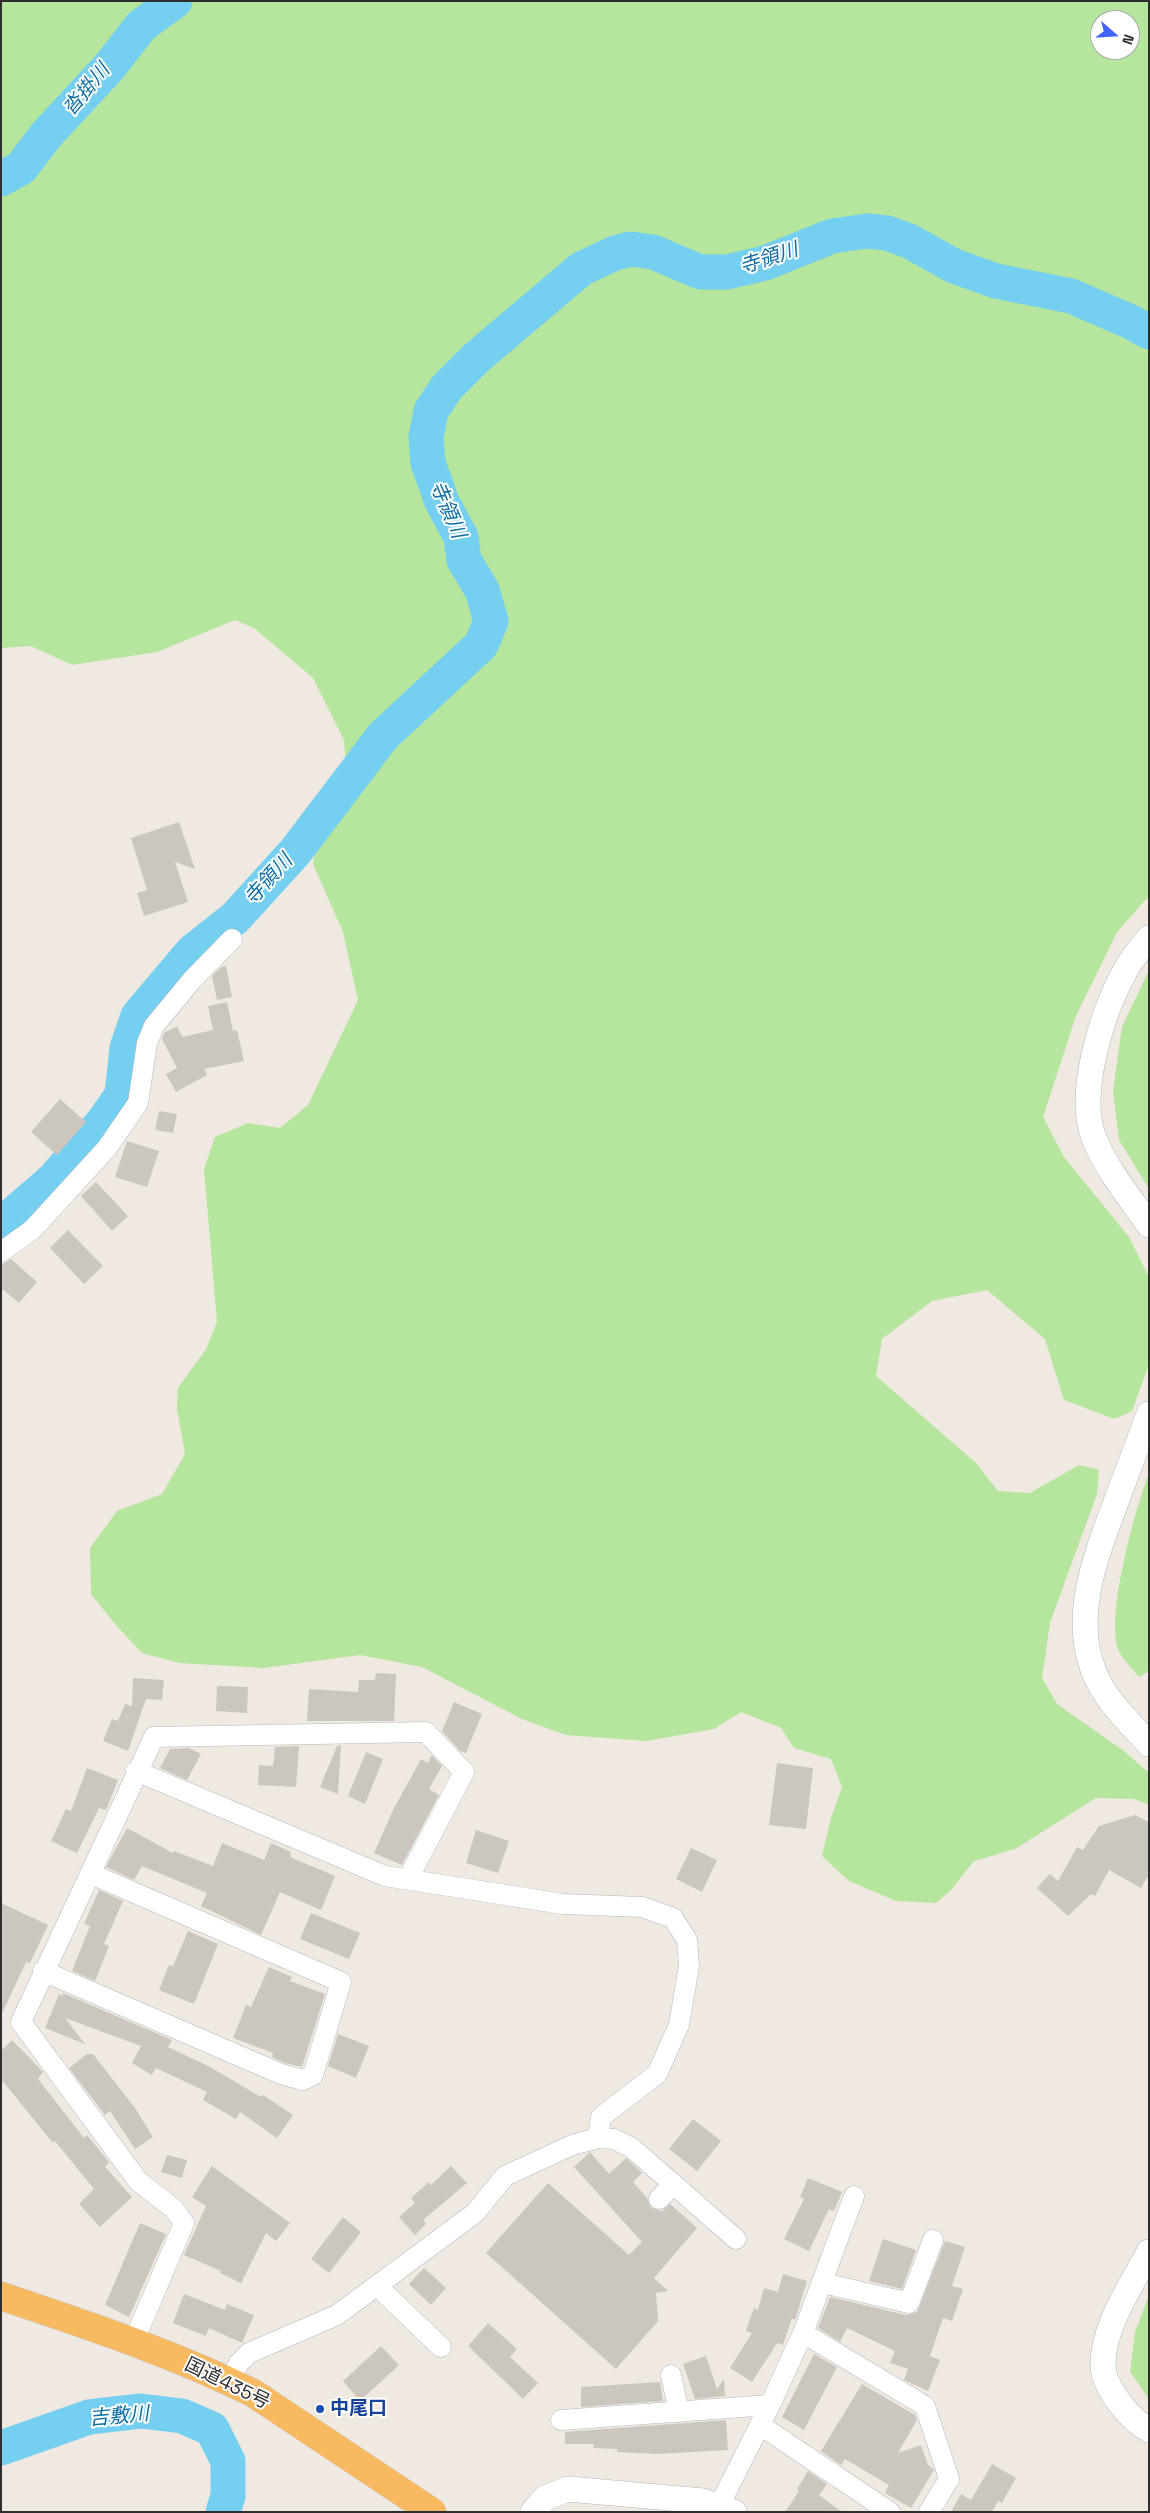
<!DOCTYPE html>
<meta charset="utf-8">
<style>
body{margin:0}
#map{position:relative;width:1150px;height:2513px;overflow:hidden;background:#efe9e1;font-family:"Space Grotesk",sans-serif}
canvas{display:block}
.frame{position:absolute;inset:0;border:2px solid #2e2e2e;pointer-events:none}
.north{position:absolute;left:1090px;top:10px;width:50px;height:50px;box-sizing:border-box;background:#fff;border:1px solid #ababab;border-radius:50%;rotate:109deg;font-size:14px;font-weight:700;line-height:20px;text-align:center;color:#2e2e2e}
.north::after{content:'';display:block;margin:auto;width:18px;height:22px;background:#4264fb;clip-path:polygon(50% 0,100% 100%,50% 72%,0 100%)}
</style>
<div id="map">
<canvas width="1150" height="2513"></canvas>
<div class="frame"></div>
<div class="north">N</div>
</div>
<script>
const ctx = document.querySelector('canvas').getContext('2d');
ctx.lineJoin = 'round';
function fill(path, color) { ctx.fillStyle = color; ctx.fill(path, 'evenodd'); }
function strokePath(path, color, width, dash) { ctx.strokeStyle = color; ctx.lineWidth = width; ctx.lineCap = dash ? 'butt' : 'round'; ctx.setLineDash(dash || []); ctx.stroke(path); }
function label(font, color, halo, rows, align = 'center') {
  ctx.font = font + ' "Space Grotesk","Noto Sans JP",sans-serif'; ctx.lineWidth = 4; ctx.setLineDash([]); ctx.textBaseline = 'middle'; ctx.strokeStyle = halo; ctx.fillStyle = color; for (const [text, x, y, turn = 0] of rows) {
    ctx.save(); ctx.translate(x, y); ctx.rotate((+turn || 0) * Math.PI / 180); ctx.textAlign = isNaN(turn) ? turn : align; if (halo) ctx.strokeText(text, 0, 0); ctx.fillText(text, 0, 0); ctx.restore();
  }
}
fill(new Path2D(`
 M1,1H1149V896L1117,932L1076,1016L1043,1117L1064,1157L1129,1237L1149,1277V1364L1132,1411L1114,1419L1064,1400L1045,1339L987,1290L932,1301L882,1339L876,1376L975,1462L998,1491L1030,1493L1079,1465L1099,1470L1097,1494L1050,1623L1042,1678L1057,1704L1124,1751L1149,1773V1805L1134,1799L1096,1798L1015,1849L974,1861L950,1891L936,1903L896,1901L849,1881L822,1856L831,1818L842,1787L831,1759L794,1748L781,1728L741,1712L714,1729L646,1741L566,1735L522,1719L422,1667L360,1655L264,1668L179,1663L142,1653L115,1624L91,1594L90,1548L117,1511L162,1494L185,1454L177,1409L178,1388L206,1349L217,1322L204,1169L215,1137L248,1123L280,1128L308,1105L358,1000L343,932L313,864L317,837L348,790L344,740L313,678L254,628L235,620L157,652L72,665L31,646L1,648ZM1100,20H1130V50H1100Z
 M1149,970V1189L1119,1140L1113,1090L1122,1027Z
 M1149,1473V1671L1139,1677C1133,1669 1124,1661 1120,1653C1103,1622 1136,1507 1149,1473Z
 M1149,2295V2399L1130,2372L1135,2332Z`), '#b6e59e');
strokePath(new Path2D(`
 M1,179L21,168L47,134L110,66L141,26L175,1
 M1,1225L54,1179L103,1122L122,1095L127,1048L138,1016L192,952L235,918L295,852L383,736L481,645L491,621L482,590L464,560L461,537L442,502L428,463L426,437L431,411L447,387L476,358L581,269L615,253L631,249L653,252L700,272H727L765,263L832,236L867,231L887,233L909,241L954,266L996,281L1071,296L1131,322L1149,332
 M1,2448L89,2417L141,2411L182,2416L212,2429L228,2461V2496L223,2512`), '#75cff0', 35);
fill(new Path2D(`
 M179,822L195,869L175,862L188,902L144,916L137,893L147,890L131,838Z
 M226,966L232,997L217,1000L212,976L221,967Z
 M227,1002L233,1031L237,1030L244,1061L204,1069L207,1075L176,1092L166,1074L177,1068L162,1039L164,1033L177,1026L182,1037L213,1030L208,1006Z
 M60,1099L86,1122L57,1155L31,1132Z
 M159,1111L177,1114L173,1133L155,1130Z
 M127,1141L159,1151L147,1187L115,1177Z
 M96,1182L128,1216L112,1231L81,1196Z
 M68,1230L103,1266L84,1284L50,1248Z
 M11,1259L37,1282L19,1303L1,1288V1265Z
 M376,1673L396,1674L394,1721H307L309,1689L358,1692L359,1680H375Z
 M133,1678L164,1680L162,1700L146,1699L128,1751L103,1741L112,1719L118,1721L125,1704L132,1706Z
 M217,1686L248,1687L247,1713L216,1711Z
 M454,1702L482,1714L466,1753L460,1751L442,1731Z
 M341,1745L338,1794L320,1787L337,1746Z
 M299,1746L296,1787L258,1785L259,1765L273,1766L275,1747Z
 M189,1748L201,1754L187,1780L160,1768L170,1749Z
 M366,1752L383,1759L365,1804L348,1796Z
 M432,1755L442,1766L429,1789L439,1795L402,1865L374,1853L393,1810L421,1759L428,1763Z
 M777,1763L813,1768L806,1829L769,1825Z
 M87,1768L118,1780L106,1810L99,1808L77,1853L51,1841L66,1809L71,1811Z
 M1135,1815L1149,1822V1874L1141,1888L1109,1870L1095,1896L1091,1894L1068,1916L1037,1888L1050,1874L1058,1881L1077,1847L1083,1850L1099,1826Z
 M127,1828L173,1853L174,1851L213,1866L222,1843L264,1860L271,1843L291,1852L290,1857L335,1876L321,1910L280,1892L261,1935L201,1906L207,1893L142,1866L134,1880L108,1868L106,1867L110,1859Z
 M476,1830L509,1841L498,1873L466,1863Z
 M691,1848L717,1860L702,1892L676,1879Z
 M99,1890L123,1901L104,1944L109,1946L95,1981L72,1971L90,1926L84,1924Z
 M1,1903L48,1925L30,1963L26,1962L1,2016Z
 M311,1913L360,1933L349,1959L300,1939Z
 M188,1931L218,1944L194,2004L159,1990L169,1965L173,1966Z
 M269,1967L292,1977L290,1981L325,1994L302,2067L285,2063L272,2057L273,2053L233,2038L246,2005L251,2007Z
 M63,1993L172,2040L168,2047L210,2067L261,2097L263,2095L293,2115L277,2138L240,2112L236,2119L203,2100L207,2092L156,2068L152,2075L132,2063L141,2046L65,2018L85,2044L45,2028L59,1994L62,1996Z
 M338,2034L369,2046L356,2078L328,2066Z
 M12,2040L43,2072L38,2079L84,2138L87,2135L109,2162L105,2167L132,2197L100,2227L79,2204L94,2189L55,2141L52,2142L1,2079V2051Z
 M87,2054H93L135,2108L153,2137L135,2149L110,2111L105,2115L69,2068Z
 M693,2119L721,2141L697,2171L669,2149Z
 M590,2152L609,2174L626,2158L642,2173L633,2182L647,2198L651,2208L662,2211L670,2204L697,2228L654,2278L668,2291L656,2293L658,2321L616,2369L486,2253L548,2183L629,2255L642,2242L574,2167Z
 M167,2155L187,2160L182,2178L161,2172Z
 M212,2166L290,2223L276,2241L266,2233L241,2283L220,2273L221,2271L184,2255L206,2206L192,2197Z
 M451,2166L467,2183L423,2220L426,2224L415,2235L399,2217L415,2203L411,2198L429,2182L431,2185Z
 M808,2178L842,2192L834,2211L829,2209L809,2251L784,2239L804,2199L800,2197Z
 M343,2217L361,2232L329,2273L311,2259Z
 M140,2223L166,2234L129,2317L105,2305Z
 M883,2239L916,2250L902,2289L869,2281Z
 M945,2241L965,2247L952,2286L963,2289L952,2321L943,2318L930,2356L940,2360L928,2391L904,2380L908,2369L890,2363L895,2351L847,2328L840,2342L818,2328L830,2297L906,2315L917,2312Z
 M424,2268L446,2288L431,2305L409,2284Z
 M783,2274L807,2281L795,2320L792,2318L783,2345L777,2343L752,2382L730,2368L752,2333L746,2331L754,2308L758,2310L764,2288L778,2292Z
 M184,2294L225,2310L227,2304L254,2315L242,2343L209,2328L206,2336L173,2323Z
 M488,2323L517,2349L510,2357L538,2383L523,2399L468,2346Z
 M381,2346L399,2365L360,2401L343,2381Z
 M814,2354L837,2367L804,2430L782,2417Z
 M706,2356L717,2389L724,2379L725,2396L695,2399L683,2364Z
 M660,2382L663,2401L581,2407V2387Z
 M862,2384L915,2415L917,2420L898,2453L921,2445L928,2465L934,2470L911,2508L885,2493L889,2485L845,2459L841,2465L821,2451Z
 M726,2420L728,2450L657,2454L617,2452L618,2449L593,2448L594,2444H565V2432Z
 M992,2464L1016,2478L1002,2503L998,2501L992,2512H951L961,2494L971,2500Z
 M808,2471L827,2484L819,2495L842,2512H785L799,2491L797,2489Z`), '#cbc7bf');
const minor = new Path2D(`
 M1,1252L32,1230L107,1148L138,1103L147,1043L154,1026L192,980L232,939
 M136,1771L385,1876L563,1904L642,1907L673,1918L687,1940L689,1966L679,2025L657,2074L601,2117L598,2138L572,2145L505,2176L475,2213L337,2315L249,2353L239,2363L230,2381
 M43,1971L281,2074L303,2080L313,2075L341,1982L91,1874
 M598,2138L614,2139L632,2148L736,2239
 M659,2199L674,2184
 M823,2283L909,2303L933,2240
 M377,2286L441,2347
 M803,2333L925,2406L949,2479L929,2512
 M133,2343L184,2223L174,2209L138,2181L21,2022L154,1737L426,1732L464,1772L408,1879
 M671,2375L679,2412
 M561,2420L770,2405
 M760,2425L890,2512
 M719,2506L770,2405L803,2333L854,2196`);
const tertiary = new Path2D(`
 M1149,938C1141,948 1132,958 1126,969C1103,1010 1076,1093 1094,1138C1106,1169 1130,1198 1149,1225
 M1149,1414C1138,1443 1128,1471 1117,1499C1097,1554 1071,1614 1094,1672C1105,1700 1129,1722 1149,1744
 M1149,2252C1131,2286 1097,2335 1104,2374C1106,2383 1113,2393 1118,2401C1127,2413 1136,2423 1149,2430
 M533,2512L545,2498L568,2489L703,2501L734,2512`);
const trunk = new Path2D(`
 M1,2296C86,2325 173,2353 253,2393L432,2512`);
strokePath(minor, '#b4b7c1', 21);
strokePath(tertiary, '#b4b7c1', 26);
strokePath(trunk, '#c9c9c9', 29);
strokePath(minor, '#fff', 20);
strokePath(tertiary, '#fff', 25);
strokePath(trunk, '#f8ba60', 28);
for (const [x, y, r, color] of [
 [320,2409,5,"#1a4fb4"]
]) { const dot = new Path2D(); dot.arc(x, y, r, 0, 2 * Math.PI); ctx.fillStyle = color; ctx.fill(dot); strokePath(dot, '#fff', 2); }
label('19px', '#2e2e2e', '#fff', [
 ["国道435号",227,2384,26]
]);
label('bold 19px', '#164399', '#fff', [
 ["中尾口",330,2409]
], 'left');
label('italic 20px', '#0d6fa3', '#fff', [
 ["沓掛川",87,90,-50],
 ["寺領川",769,259,-18],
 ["寺領川",447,510,67],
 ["寺領川",269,880,-48],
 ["吉敷川",119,2417,-5]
]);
</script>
